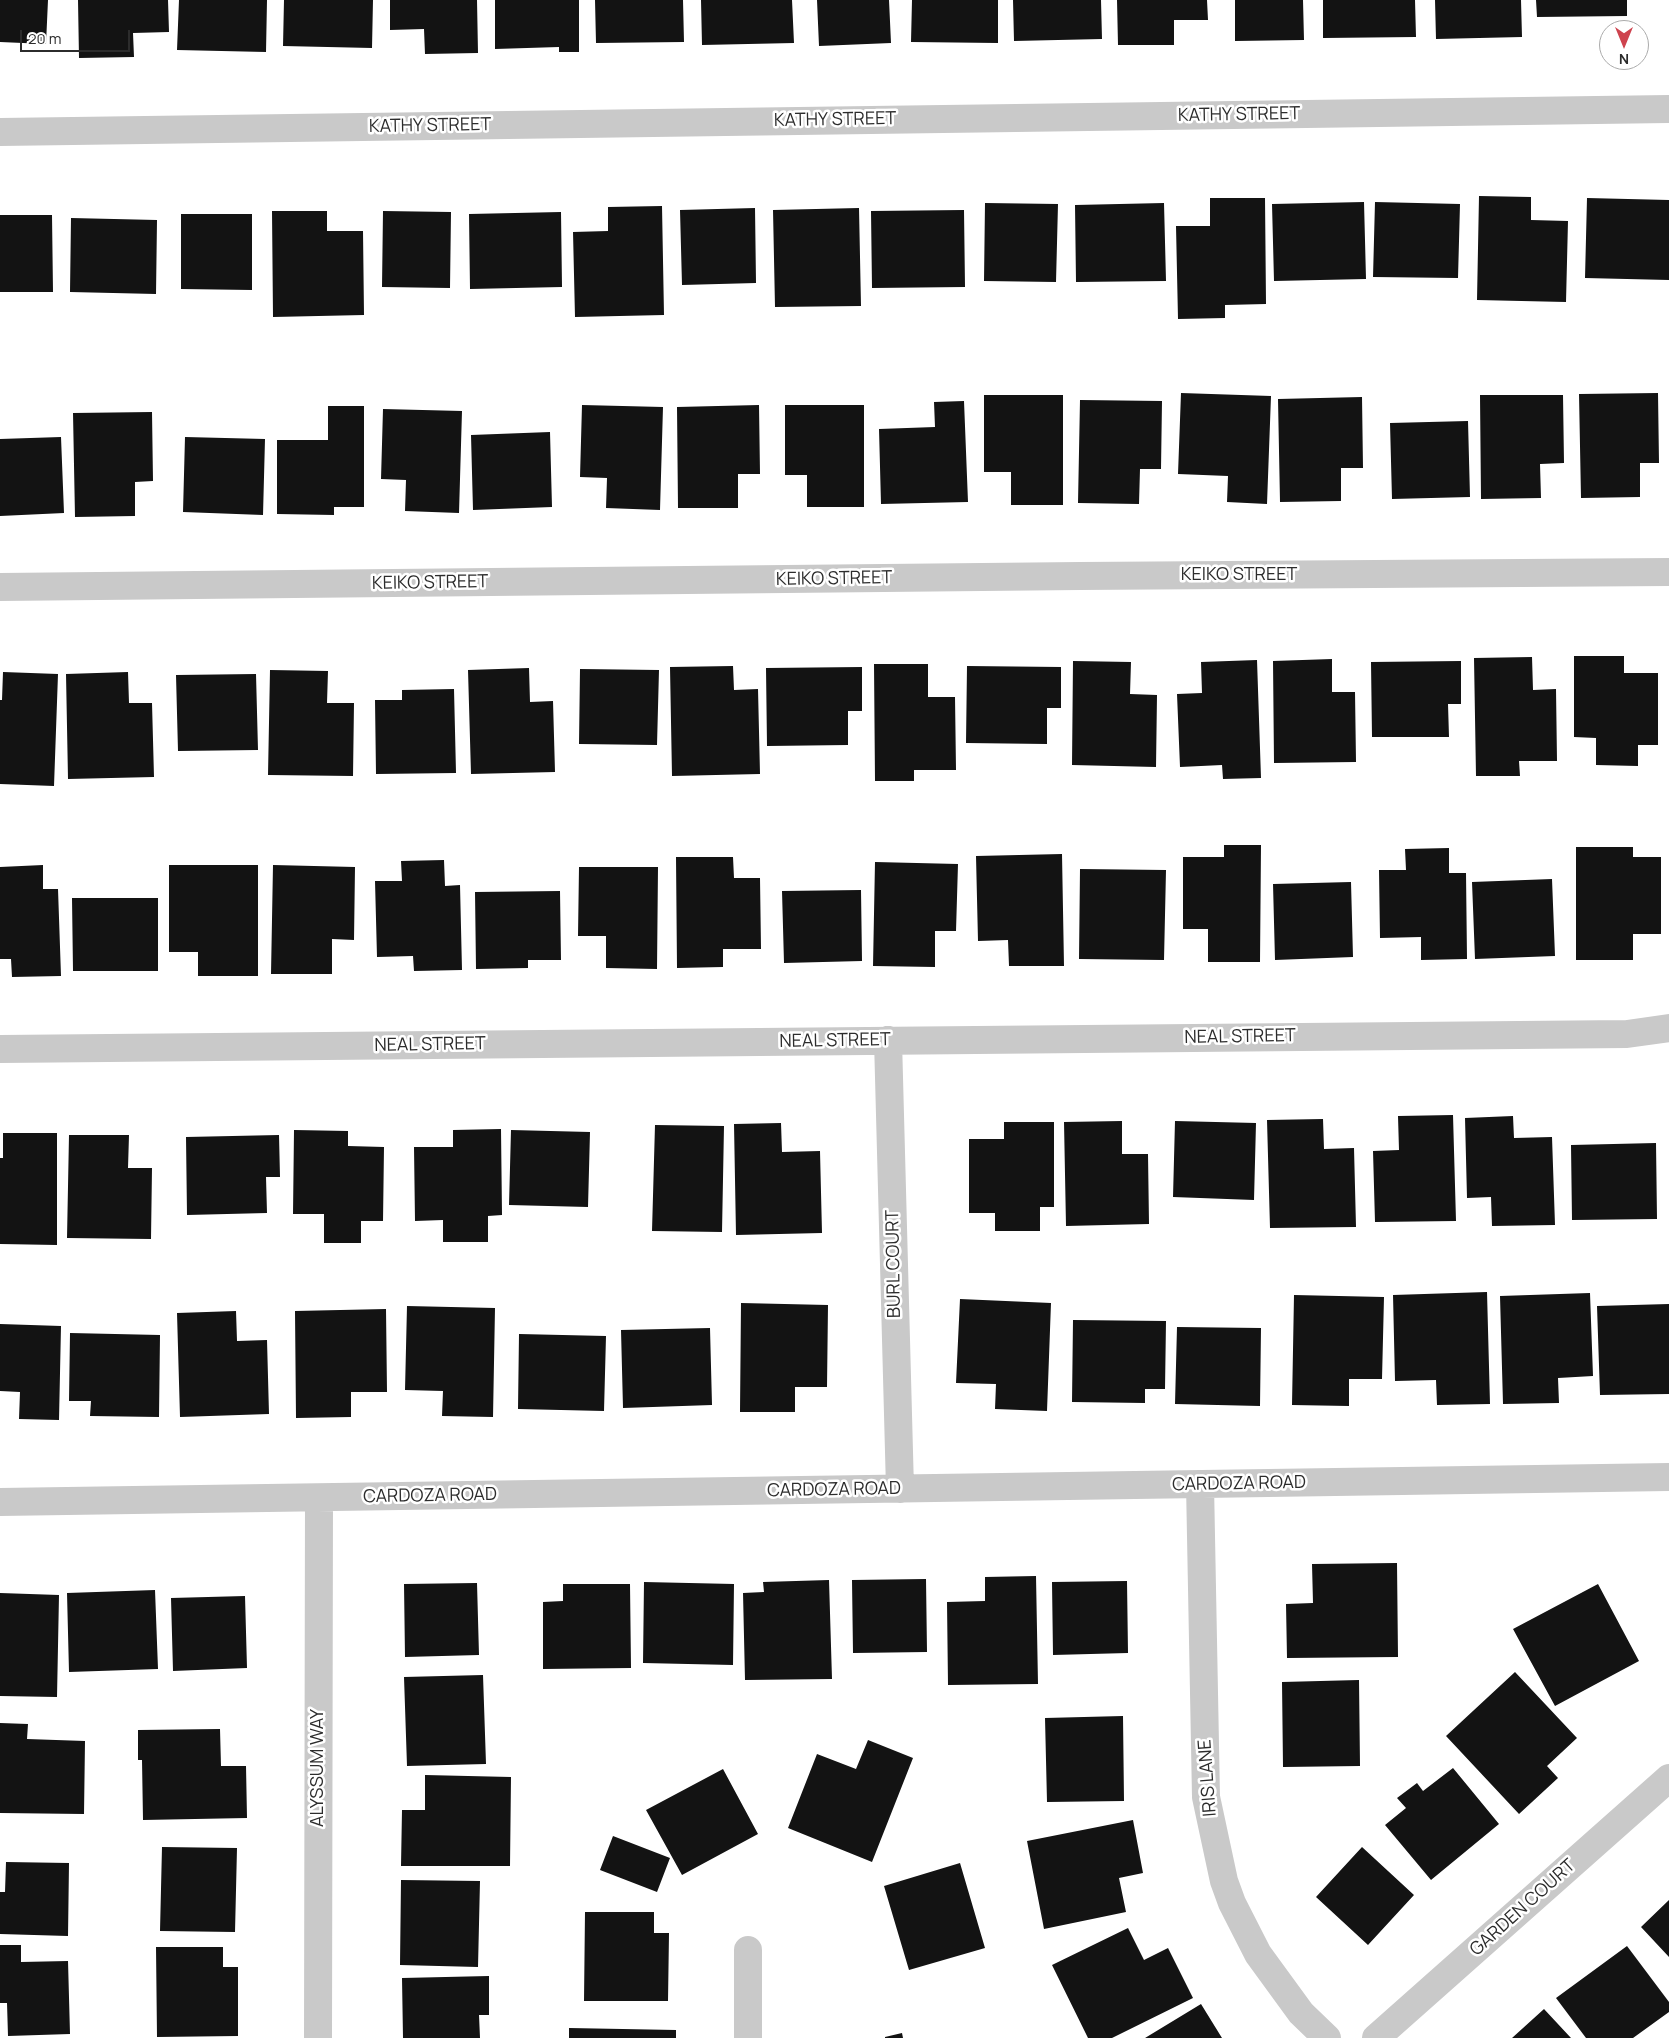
<!DOCTYPE html>
<style>
body{margin:0}
#map{position:relative;width:1669px;height:2038px;overflow:hidden;background:#fff;font-family:Manrope,sans-serif}
canvas{display:block}
.north{position:absolute;left:1599px;top:20px;width:50px;height:50px;box-sizing:border-box;background:#fff;border:1px solid #ababab;border-radius:50%;rotate:180deg;font-size:14px;font-weight:700;line-height:20px;text-align:center;color:#2c2c2c}
.north::after{content:'';display:block;margin:auto;width:18px;height:22px;background:#ce434e;clip-path:polygon(50% 0,100% 100%,50% 72%,0 100%)}
.scale{position:absolute;left:20px;top:30px;width:110px;height:22px;box-sizing:border-box;border:2px solid #2c2c2c;border-top:0;padding-left:6px;font-size:15px;line-height:18px;white-space:nowrap;color:#2c2c2c;-webkit-text-stroke:4px #fff;paint-order:stroke}
</style>
<div id="map">
<canvas width="1669" height="2038"></canvas>
<div class="north">N</div>
<div class="scale">20 m</div>
</div>
<script>
const ctx = document.querySelector('canvas').getContext('2d');
ctx.lineJoin = 'round';
function fill(path, color) { ctx.fillStyle = color; ctx.fill(path, 'evenodd'); }
function strokePath(path, color, width, dash) { ctx.strokeStyle = color; ctx.lineWidth = width; ctx.lineCap = dash ? 'butt' : 'round'; ctx.setLineDash(dash || []); ctx.stroke(path); }
function label(font, color, halo, rows, align = 'center') {
  ctx.font = font + ' Manrope,sans-serif'; ctx.lineWidth = 5; ctx.setLineDash([]); ctx.textBaseline = 'middle'; ctx.strokeStyle = halo; ctx.fillStyle = color; for (const [text, x, y, turn = 0] of rows) {
    ctx.save(); ctx.translate(x, y); ctx.rotate((+turn || 0) * Math.PI / 180); ctx.textAlign = isNaN(turn) ? turn : align; if (halo) ctx.strokeText(text, 0, 0); ctx.fillText(text, 0, 0); ctx.restore();
  }
}
fill(new Path2D(`
 M0,0H48L46,44L0,42Z
 M78,0H168L169,32L133,33L134,57L79,58Z
 M179,0H267L266,52L177,50Z
 M284,0H373L372,48L283,46Z
 M390,0H477L478,53L425,54L424,29L390,30Z
 M495,0H579V52H559V47L495,49Z
 M595,0H683L684,42L596,43Z
 M701,0H792L794,43L702,45Z
 M817,0H889L891,43L819,46Z
 M912,0H998V43L911,42Z
 M1013,0H1101L1102,39L1014,41Z
 M1117,0H1207L1208,20H1174V45H1118Z
 M1235,0H1303L1304,40L1235,41Z
 M1323,0H1415L1416,37L1323,38Z
 M1435,0H1521L1522,37L1436,39Z
 M1536,0H1627V16L1537,17Z
 M1479,196L1531,197V220L1568,221L1566,302L1477,300Z
 M1210,198H1265L1266,304L1225,305V318L1178,319L1176,226H1210Z
 M1587,198L1669,200V280L1585,278Z
 M1364,202L1366,279L1274,281L1272,204Z
 M1375,202L1460,204L1458,278L1373,277Z
 M985,203L1058,204L1056,282L984,281Z
 M1164,203L1166,281L1076,282L1075,205Z
 M662,206L664,315L575,317L573,232L608,231V207Z
 M755,208L756,283L682,285L680,210Z
 M859,208L861,306L775,307L773,210Z
 M964,210L965,287L872,288L871,211Z
 M272,211H327V231H363L364,315L273,317Z
 M383,211L451,212L450,288L382,287Z
 M561,212L562,287L470,289L469,214Z
 M181,214H252V290L181,289Z
 M0,215H52L53,292H0Z
 M71,218L157,220L156,294L70,292Z
 M1181,393L1271,396L1267,504L1227,502L1228,476L1178,474Z
 M1658,393L1659,463H1640V497L1581,498L1579,394Z
 M984,395H1063V505H1011V472H984Z
 M1480,395H1563L1564,463L1540,464L1541,498L1481,499Z
 M1362,397L1363,468H1341V501L1280,502L1278,399Z
 M1080,400L1162,401L1161,469H1140L1139,504L1078,503Z
 M964,401L968,502L881,504L879,429L935,427L934,402Z
 M582,405L663,407L660,510L606,508L607,478L580,477Z
 M759,405L760,474H738V508H678L677,407Z
 M785,405H864V507H807V475H785Z
 M328,406H364V507H334V515L277,514V440H328Z
 M383,409L462,411L459,513L405,511L406,480L381,479Z
 M152,412L153,481L135,482V516L75,517L73,413Z
 M1468,421L1470,497L1392,499L1390,423Z
 M550,432L552,507L473,510L471,435Z
 M61,437L64,513L0,516V439Z
 M185,437L265,439L263,515L183,512Z
 M1574,656H1624V673H1658V745H1638V766L1596,765V738L1574,737Z
 M1532,657L1533,690L1556,689L1557,761H1519L1520,776H1476L1474,658Z
 M1332,659V692H1355L1356,762L1274,763L1273,661Z
 M1257,660L1261,778L1223,779L1222,765L1180,767L1177,694L1202,693L1201,662Z
 M1073,661L1131,662L1130,694L1157,695L1156,767L1072,765Z
 M1461,661V704H1448L1449,737H1372L1371,662Z
 M874,664H928V697H955L956,770H914V781H875Z
 M733,666L734,690L758,689L760,774L672,776L670,667Z
 M967,666L1061,667V708H1047V744L966,743Z
 M862,667V711H848V745L767,746L766,668Z
 M529,668L530,702L553,701L555,772L471,774L468,670Z
 M580,669L659,670L657,745L579,744Z
 M270,670L328,671L327,703H354L353,776L268,775Z
 M3,672L58,674L54,786L0,784V700H2Z
 M128,672L129,703H152L154,777L68,779L66,674Z
 M256,674L258,750L178,751L176,675Z
 M454,689L456,773L376,774L375,700H402V690Z
 M1224,845H1261L1260,962H1208V929H1183V857H1224Z
 M1576,847H1633V857H1661V934H1633V960H1576Z
 M1449,848V873H1466L1467,959L1421,960V937L1380,938L1379,870H1406L1405,849Z
 M1062,854L1064,966H1009L1008,940L978,941L976,856Z
 M676,857H733L734,878H760L761,949H723V967L677,968Z
 M444,860L445,886L460,885L462,970L414,971L413,956L377,957L375,881H402L401,861Z
 M875,862L958,864L956,931H935V967L873,966Z
 M43,865V889H58L61,976L12,977L11,959H0V867Z
 M169,865H258V976H198V952H169Z
 M273,865L355,867L354,940L332,939V974H271Z
 M579,867H658L657,969L606,968V936H578Z
 M1080,869L1166,870L1164,960L1079,959Z
 M1552,879L1555,956L1475,959L1472,882Z
 M1351,882L1353,957L1275,960L1273,884Z
 M861,890L862,961L784,963L782,891Z
 M560,891L561,960H528V968L476,969L475,892Z
 M72,898H158V971H73Z
 M1453,1115L1456,1221L1375,1222L1373,1151L1399,1150L1398,1116Z
 M1513,1116L1514,1138L1552,1137L1555,1225L1492,1226L1491,1197L1467,1198L1465,1118Z
 M1323,1119L1324,1149L1354,1148L1356,1227L1270,1228L1267,1120Z
 M1122,1121V1154H1148L1149,1224L1066,1226L1064,1122Z
 M1175,1121L1256,1123L1254,1200L1173,1197Z
 M1004,1122H1054V1207H1040V1231H995V1213H969V1139H1004Z
 M781,1123L782,1152L820,1151L822,1233L736,1235L734,1124Z
 M655,1125L724,1126L722,1232L652,1231Z
 M501,1129L502,1215L488,1216V1242H443V1220L415,1221L414,1147H453V1130Z
 M294,1130L348,1131V1146L384,1147L383,1221H361V1243H324V1214H293Z
 M511,1130L590,1132L588,1207L509,1205Z
 M3,1133H57V1245L0,1244V1158H3Z
 M69,1135H129L128,1168H152L151,1239L67,1238Z
 M279,1135L280,1177H266L267,1213L187,1215L186,1137Z
 M1656,1143L1657,1219L1572,1220L1571,1145Z
 M1487,1292L1490,1404L1437,1405L1436,1380L1395,1381L1393,1295Z
 M1590,1293L1593,1376L1558,1378L1559,1403L1503,1404L1500,1296Z
 M1294,1295L1384,1297L1382,1379H1349V1406L1292,1405Z
 M960,1299L1051,1303L1047,1411L995,1409L996,1384L956,1383Z
 M741,1303L828,1305L827,1387H795V1412H740Z
 M1669,1304V1394L1600,1395L1597,1306Z
 M407,1306L495,1308L493,1417L442,1416L443,1391L405,1390Z
 M386,1309L387,1392H351V1417L296,1418L295,1311Z
 M236,1311L237,1341L267,1340L269,1414L180,1417L177,1313Z
 M1073,1320L1166,1321L1165,1389H1145V1403L1072,1402Z
 M0,1324L61,1326L59,1420L19,1419L20,1392L0,1391Z
 M1177,1327L1261,1328L1260,1406L1175,1404Z
 M710,1328L712,1405L623,1408L621,1330Z
 M70,1333L160,1335L159,1417L90,1416L91,1401H69Z
 M519,1334L606,1336L604,1411L518,1409Z
 M1397,1563L1398,1657L1287,1658L1286,1604L1313,1603L1312,1564Z
 M1036,1576L1038,1684L948,1685L947,1602L985,1601V1577Z
 M926,1579L927,1652L853,1653L852,1580Z
 M829,1580L832,1679L745,1680L743,1593L764,1592L763,1582Z
 M1127,1581L1128,1653L1053,1655L1052,1582Z
 M644,1582L734,1584L733,1665L643,1663Z
 M477,1583L479,1655L405,1657L404,1584Z
 M563,1584H630L631,1668L543,1669V1602L563,1601Z
 M1598,1584L1639,1661L1555,1706L1513,1629Z
 M155,1590L158,1669L69,1672L67,1593Z
 M0,1593L59,1595L57,1697L0,1696Z
 M245,1596L247,1668L173,1671L171,1598Z
 M1515,1672L1577,1738L1547,1766L1558,1778L1519,1814L1446,1736Z
 M483,1675L486,1764L407,1766L404,1677Z
 M1359,1680L1360,1766L1283,1767L1282,1682Z
 M1123,1716L1124,1801L1047,1802L1045,1718Z
 M0,1723L28,1724L27,1739L85,1741L84,1814L0,1813Z
 M220,1729L221,1766H246L247,1818L143,1820L142,1760H138V1730Z
 M868,1740L913,1758L872,1862L788,1828L817,1754L856,1769Z
 M1453,1768L1499,1824L1431,1880L1385,1825L1406,1808L1397,1798L1417,1783L1423,1791Z
 M723,1769L758,1834L682,1875L646,1810Z
 M425,1775L511,1777L510,1866H401L402,1810H425Z
 M1133,1820L1143,1873L1119,1878L1126,1912L1044,1929L1027,1841Z
 M613,1836L670,1858L657,1892L600,1870Z
 M162,1847L237,1848L235,1932L160,1931Z
 M1362,1847L1414,1895L1368,1945L1316,1897Z
 M6,1862L69,1863L68,1936L0,1934V1892H5Z
 M960,1863L985,1948L909,1970L884,1886Z
 M401,1880L480,1881L478,1967L400,1965Z
 M1669,1900V1957L1641,1927Z
 M585,1912H654V1933H669L668,2001H584Z
 M1128,1928L1144,1960L1168,1948L1193,1998L1112,2038H1088L1052,1965Z
 M0,1945H21V1962L68,1961L70,2034L8,2036L7,2003H0Z
 M1627,1946L1669,2002V2012L1633,2038H1586L1556,1998Z
 M156,1947H223V1967H238V2036L157,2037Z
 M489,1976V2015H479L480,2038H403L402,1978Z
 M1201,2004L1222,2038H1145Z
 M1544,2009L1571,2038H1512Z
 M569,2028L676,2030V2038H569Z
 M902,2033L903,2038H885V2037Z`), '#131313');
strokePath(new Path2D(`
 M0,132L1669,109
 M0,587L1080,576L1669,572
 M888,1040L900,1489
 M0,1049L1627,1034L1669,1028
 M1200,1484L1206,1797L1224,1881L1232,1903L1258,1954L1301,2013L1327,2038
 M0,1502L1669,1477
 M748,1950V2038
 M318,2038L319,1498
 M1376,2038L1669,1778`), '#c9c9c9', 28);
label('18px', '#2c2c2c', '#fff', [
 ["KATHY STREET",1239,115,-1],
 ["KATHY STREET",835,120,-1],
 ["KATHY STREET",430,126,-1],
 ["KEIKO STREET",1239,575],
 ["KEIKO STREET",834,579,-1],
 ["KEIKO STREET",430,583,-1],
 ["NEAL STREET",1240,1037,-1],
 ["NEAL STREET",835,1041,-1],
 ["NEAL STREET",430,1045,-1],
 ["BURL COURT",894,1264,-91],
 ["CARDOZA ROAD",1239,1484,-1],
 ["CARDOZA ROAD",834,1490,-1],
 ["CARDOZA ROAD",430,1496,-1],
 ["ALYSSUM WAY",318,1768,-90],
 ["IRIS LANE",1208,1778,-94],
 ["GARDEN COURT",1523,1908,-42]
]);
</script>
